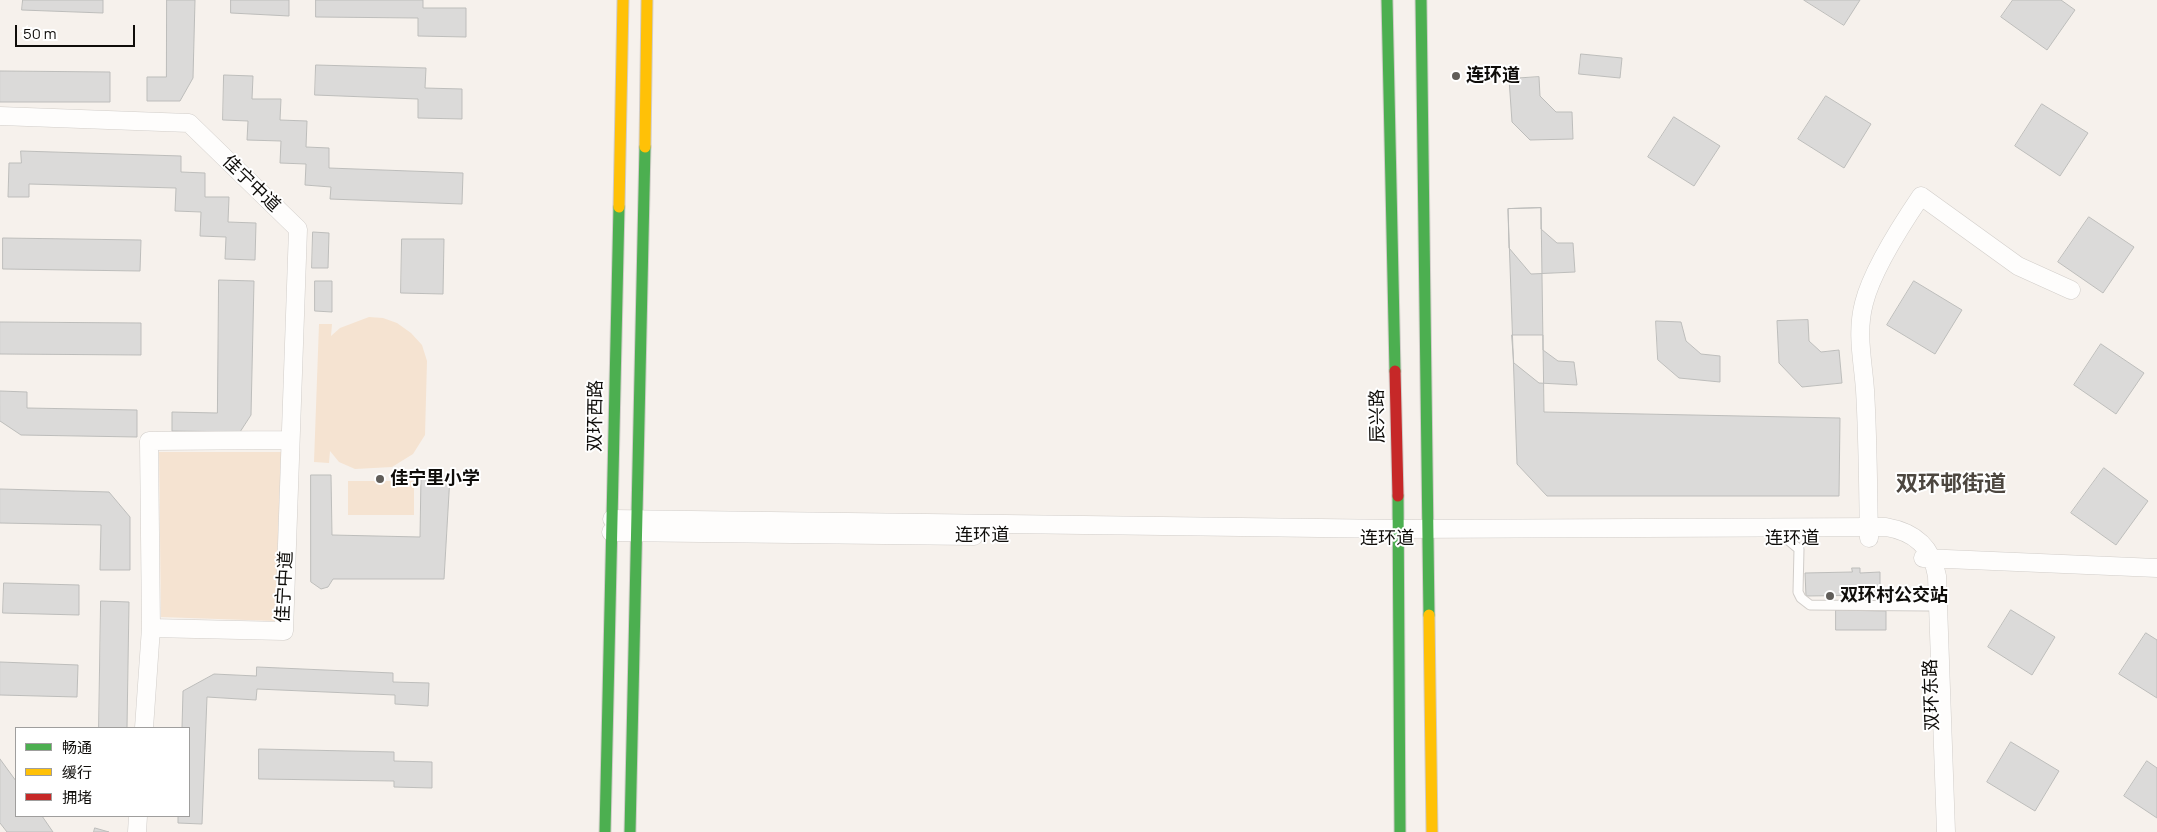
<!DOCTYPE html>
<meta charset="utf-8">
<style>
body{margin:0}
#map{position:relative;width:2157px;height:832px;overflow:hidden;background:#f6f1ec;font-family:Manrope,"Noto Sans SC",sans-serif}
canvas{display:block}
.legend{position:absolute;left:15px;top:727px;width:175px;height:90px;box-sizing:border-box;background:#fff;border:1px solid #9f9e9d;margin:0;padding:6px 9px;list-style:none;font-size:15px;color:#0f0d0a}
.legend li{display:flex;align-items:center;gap:10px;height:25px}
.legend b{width:25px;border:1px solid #9f9e9d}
.scale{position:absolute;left:15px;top:25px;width:120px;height:22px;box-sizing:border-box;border:2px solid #0f0d0a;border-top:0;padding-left:6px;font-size:15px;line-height:18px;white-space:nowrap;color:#0f0d0a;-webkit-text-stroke:4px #fff;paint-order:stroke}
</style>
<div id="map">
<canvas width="2157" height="832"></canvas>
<ul class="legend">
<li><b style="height:6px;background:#4caf50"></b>畅通</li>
<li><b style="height:6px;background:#ffc107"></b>缓行</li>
<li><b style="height:6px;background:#c62828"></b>拥堵</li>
</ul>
<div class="scale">50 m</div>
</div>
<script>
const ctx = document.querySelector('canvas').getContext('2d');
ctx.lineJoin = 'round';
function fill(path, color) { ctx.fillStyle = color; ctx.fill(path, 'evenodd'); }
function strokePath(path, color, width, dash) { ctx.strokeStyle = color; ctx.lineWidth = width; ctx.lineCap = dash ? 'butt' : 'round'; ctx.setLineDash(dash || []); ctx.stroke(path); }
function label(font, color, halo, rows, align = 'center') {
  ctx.font = font + ' Manrope,"Noto Sans SC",sans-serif'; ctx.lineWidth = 4; ctx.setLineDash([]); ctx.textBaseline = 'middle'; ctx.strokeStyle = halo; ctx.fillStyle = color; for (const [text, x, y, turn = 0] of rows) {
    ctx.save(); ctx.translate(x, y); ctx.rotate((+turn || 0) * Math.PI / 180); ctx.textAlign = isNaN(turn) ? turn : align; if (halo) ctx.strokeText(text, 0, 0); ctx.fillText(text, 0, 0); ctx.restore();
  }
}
fill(new Path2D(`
 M369,317L383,318L397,323L411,333L422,345L427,361L425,435L413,454L392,467L355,469L339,462L330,451L329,463L314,462L319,324H332L331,336L340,328Z
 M159,452H281L275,621L161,617Z
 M348,481H414V515H348Z`), '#f5e3d1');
const building = new Path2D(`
 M23,0H103V13L22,10Z
 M167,0H195L193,78L180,101H147V77H166Z
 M231,0H289V16L231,13Z
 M316,0H423V8H466V37L418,36V18L316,17Z
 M1804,0H1860L1844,25Z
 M2013,0H2061L2075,10L2047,50L2001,17Z
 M1581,54L1622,58L1620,78L1579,74Z
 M316,65L426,68L425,88L462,89V119L418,118V99L315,95Z
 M0,71L110,72V102H0Z
 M224,75L253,76L252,99H281L280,120L307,121L306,147L329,148V168L463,173L462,204L330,199L331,187L305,185L306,164L280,163L281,141L247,140L248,121L223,120Z
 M1539,77L1540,96L1556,112H1572L1573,139L1530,140L1512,122L1509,79Z
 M1826,96L1871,124L1844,168L1798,139Z
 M2042,104L2088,133L2060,176L2015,146Z
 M1674,117L1720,146L1694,186L1648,157Z
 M21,151L181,156V172L205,173V197H229L228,222L256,223L255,260L225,259L226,237L200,236L201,212L175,211L176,188L29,184V197H8L9,163H21Z
 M1541,208L1544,412L1840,418L1839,496H1547L1517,464L1508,209Z
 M1541,208V229L1557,243H1573L1575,272L1531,274L1509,248L1508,209Z
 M2089,217L2134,247L2103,293L2058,262Z
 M313,232L329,233L328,268H312Z
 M3,238L141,240L140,271L3,269Z
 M402,239H444L443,294L401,293Z
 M219,280L254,281L251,415L240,432L172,431V412L217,413Z
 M315,281H332V312L315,311Z
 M1914,281L1962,310L1935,354L1887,325Z
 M1808,320L1809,341L1821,352L1839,350L1842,383L1802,387L1779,363L1777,321Z
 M1656,321L1681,322L1686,341L1701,354L1720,356V382L1679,378L1658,360Z
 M0,322L141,323V355L0,354Z
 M1512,335H1543V350L1558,361L1574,362L1577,385L1539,383L1514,363Z
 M2101,344L2144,373L2116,414L2074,385Z
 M0,391L27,392V408L137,410V437L21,435L0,421Z
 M2104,468L2148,501L2116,545L2071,513Z
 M311,475H331L332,535L420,537L421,476H450L444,579H333L328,587L321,589L311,582Z
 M0,489L109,492L130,517V570H100L101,525L0,523Z
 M1852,568H1860V573L1880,572V595L1806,596L1805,573L1852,572Z
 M4,583L79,585V615L3,613Z
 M101,601L129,602L127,728H99Z
 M1836,610L1886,611V630H1836Z
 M2011,610L2055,637L2032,675L1988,647Z
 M2146,633L2157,640V698L2119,674Z
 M0,662L78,665L77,697L0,695Z
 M257,667L393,673V682L429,683L428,706L395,704V695L257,689L256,700L207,697L202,824L178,823V816H189V728H182L183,691L214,674L256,676Z
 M2011,742L2059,771L2035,811L1987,782Z
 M259,749L394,752V761L432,762V788L394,787V781L259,779Z
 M0,759L16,781V816H42L53,832H7L0,823Z
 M2147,761L2157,768V818L2124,796Z
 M95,828L109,832H94Z`);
fill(building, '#dbdad9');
strokePath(building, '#bdbdbb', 1);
const lane = new Path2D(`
 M1787,539L1799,549L1798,592L1801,598L1810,605L1929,606L1936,599`);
const street = new Path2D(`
 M0,116L189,123L298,229L284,631L151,628
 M612,519L1398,529L1886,527C1915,532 1932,547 1937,576L1946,832
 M611,532L974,536
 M1869,538C1868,489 1868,439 1865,390C1863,361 1856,333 1864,303C1872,271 1902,224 1921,196L2018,266L2071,290
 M1923,558L2157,568
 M144,728L151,628L149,441L290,440
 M137,832L138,816`);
const fast = new Path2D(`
 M1387,0L1395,371
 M1421,0L1429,615
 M1398,496L1400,832
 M605,832L619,207
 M630,832L645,147`);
const slow = new Path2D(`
 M645,147L647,0
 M619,207L623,0
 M1429,615L1432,832`);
const jam = new Path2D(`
 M1395,371L1398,496`);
strokePath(lane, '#d1cdc9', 11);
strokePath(street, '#d1cdc9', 19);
strokePath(fast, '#d1cdc9', 13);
strokePath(slow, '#d1cdc9', 13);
strokePath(jam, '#d1cdc9', 13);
strokePath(lane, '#fefdfc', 9);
strokePath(street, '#fefdfc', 18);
strokePath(fast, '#4caf50', 11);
strokePath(slow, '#ffc107', 11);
strokePath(jam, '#c62828', 11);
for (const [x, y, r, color] of [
 [1456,76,5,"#605d59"],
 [380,479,5,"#605d59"],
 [1830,596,5,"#605d59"]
]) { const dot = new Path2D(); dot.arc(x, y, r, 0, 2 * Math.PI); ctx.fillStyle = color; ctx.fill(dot); strokePath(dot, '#fff', 2); }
label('bold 18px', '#0f0d0a', '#fff', [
 ["连环道",1466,76],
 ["佳宁里小学",390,479],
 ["双环村公交站",1840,596]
], 'left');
label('18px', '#0f0d0a', '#fff', [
 ["佳宁中道",251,184,44],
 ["双环西路",596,416,-89],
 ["辰兴路",1378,416,-91],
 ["连环道",982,536],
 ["连环道",1387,539],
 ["连环道",1792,539],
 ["佳宁中道",285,587,-87],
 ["双环东路",1932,695,-92]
]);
label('bold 22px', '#4c463f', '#fff', [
 ["双环邨街道",1951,485]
]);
</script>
